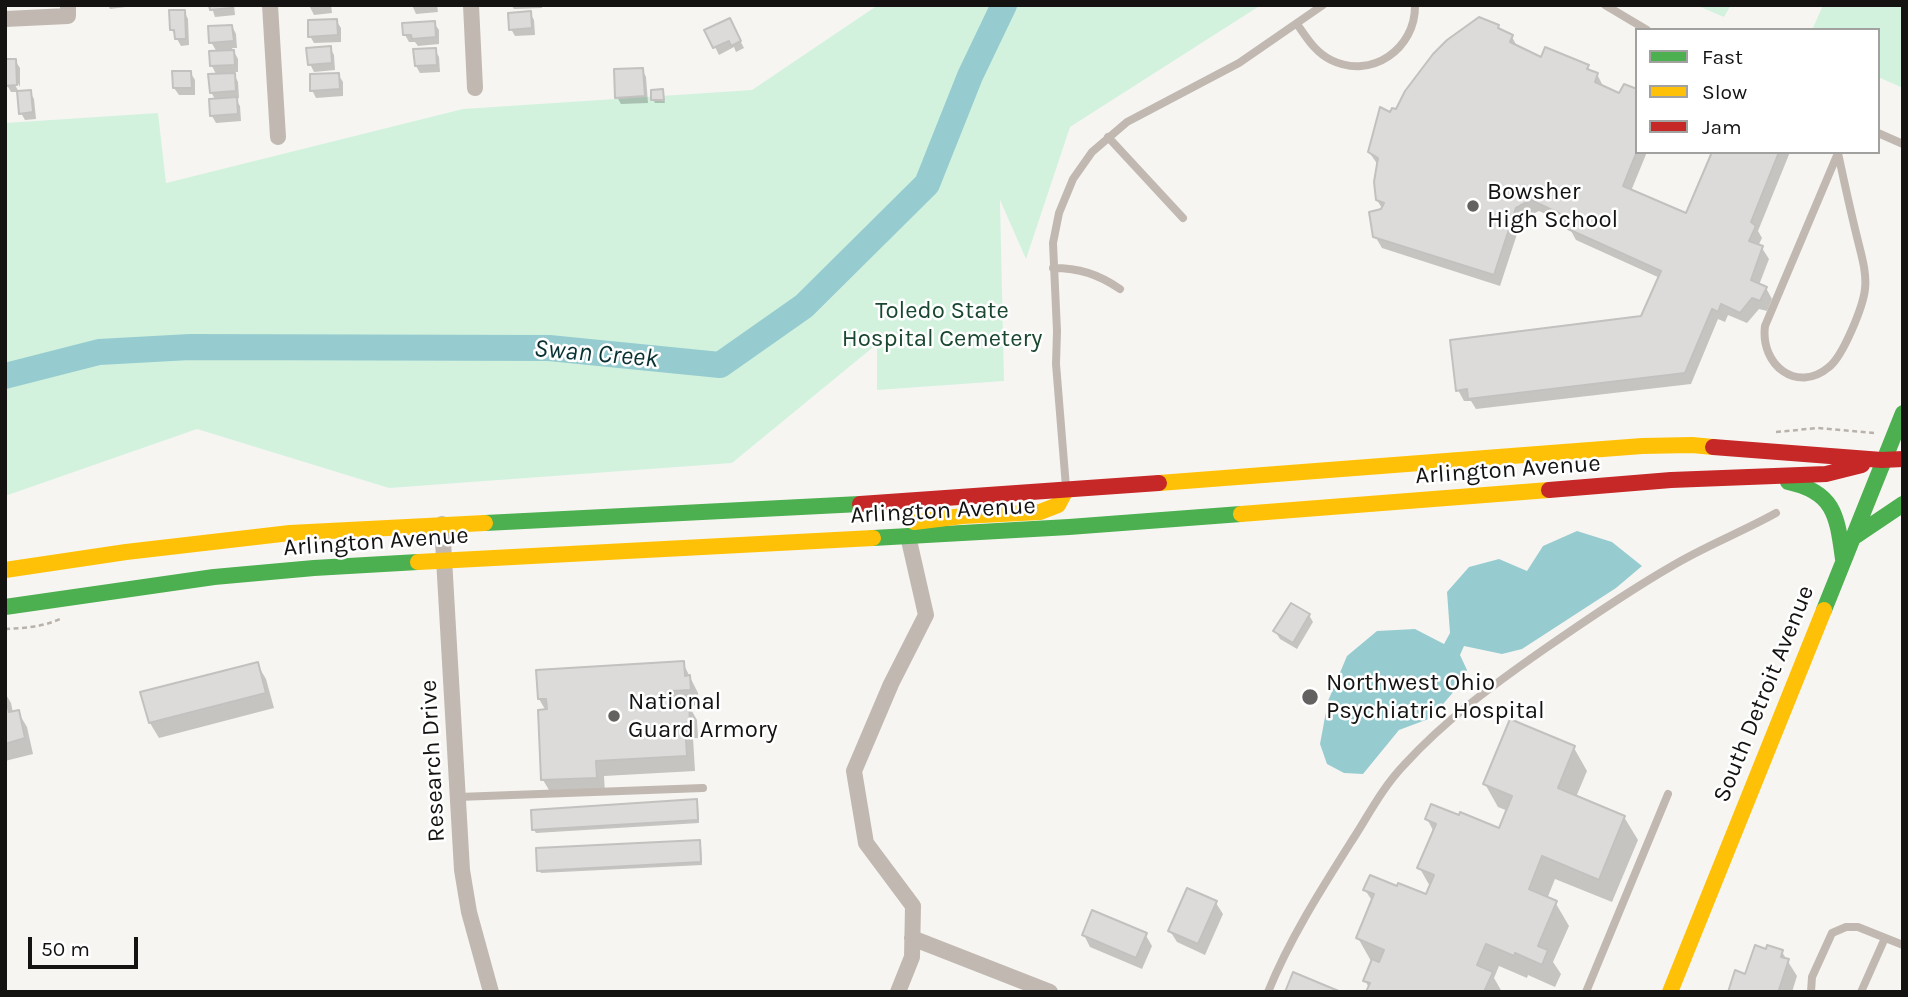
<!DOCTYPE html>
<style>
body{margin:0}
#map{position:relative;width:1908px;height:997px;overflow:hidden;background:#f7f5f2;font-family:Karla,sans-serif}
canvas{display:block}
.frame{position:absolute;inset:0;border:7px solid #151312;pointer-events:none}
.legend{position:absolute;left:1635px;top:28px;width:245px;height:126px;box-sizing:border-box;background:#fff;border:2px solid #a1a1a0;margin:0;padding:9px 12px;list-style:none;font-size:21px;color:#151312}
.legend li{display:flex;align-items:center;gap:14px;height:35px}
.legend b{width:35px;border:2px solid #a1a1a0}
.scale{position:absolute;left:28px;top:937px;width:110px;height:32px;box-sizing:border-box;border:4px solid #151312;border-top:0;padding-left:9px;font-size:21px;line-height:24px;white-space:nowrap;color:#151312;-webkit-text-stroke:5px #fff;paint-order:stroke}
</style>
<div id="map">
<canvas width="1908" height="997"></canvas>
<div class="frame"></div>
<ul class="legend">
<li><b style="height:9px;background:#4caf50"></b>Fast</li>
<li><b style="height:9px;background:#ffc107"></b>Slow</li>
<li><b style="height:9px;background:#c62828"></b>Jam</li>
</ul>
<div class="scale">50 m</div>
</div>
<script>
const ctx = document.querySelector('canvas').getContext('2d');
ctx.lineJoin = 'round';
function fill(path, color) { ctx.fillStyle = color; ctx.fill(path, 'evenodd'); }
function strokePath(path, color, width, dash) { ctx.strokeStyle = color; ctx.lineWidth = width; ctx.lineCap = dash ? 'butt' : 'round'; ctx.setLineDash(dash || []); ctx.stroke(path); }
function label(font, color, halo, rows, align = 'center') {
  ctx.font = font + ' Karla,sans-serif'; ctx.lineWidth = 5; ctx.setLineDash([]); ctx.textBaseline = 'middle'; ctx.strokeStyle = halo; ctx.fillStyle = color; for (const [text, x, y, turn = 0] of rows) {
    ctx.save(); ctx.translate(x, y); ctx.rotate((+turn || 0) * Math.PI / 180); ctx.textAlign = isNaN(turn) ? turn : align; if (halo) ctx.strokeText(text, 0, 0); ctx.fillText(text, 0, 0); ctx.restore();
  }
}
fill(new Path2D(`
 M878,5H1261L1070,127L1026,259L1000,200L1004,381L877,390V344L732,463L389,488L197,429L5,496V123L158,113L166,183L463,109L752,90Z
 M1696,5H1731L1724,17Z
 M1823,5H1903V88L1878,77V30H1812Z`), '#d2f2de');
fill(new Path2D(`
 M1577,531L1612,542L1642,566L1616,588L1522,649L1502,654L1464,646L1460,655L1467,670L1456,689L1431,718L1399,730L1363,774L1344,773L1327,764L1320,744L1328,701L1347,656L1377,631L1415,629L1444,644L1450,633L1447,592L1469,567L1499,559L1527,571L1543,546Z`), '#96ccd0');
fill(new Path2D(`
 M108,5H126V7L110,9Z
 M211,5H234L235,15L215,17Z
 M309,5H331L332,13L314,15Z
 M412,5H437L438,12L416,14Z
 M511,5H542V8L514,9Z
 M184,11L188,19L189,45L181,46L172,30Z
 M530,13L534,20L535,35L515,36L511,29Z
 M336,20L341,28V42L314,43L310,36Z
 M434,23L439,30V44L418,46L415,42H409L405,35Z
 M232,26L236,34L237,48H232L238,59V72H233L238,82L239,98H235L240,106L241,121L216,123L212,116L211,101H216L211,92L217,76L212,66L217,52L211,42Z
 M733,27L744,48L736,52L734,47L719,55L707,31Z
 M1498,27L1500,31L1512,37L1518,48L1542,59L1587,66L1591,72L1597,74L1603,86L1620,96L1637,91V152H1647L1631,191L1687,216L1714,152H1790L1758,231L1762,238L1758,246L1762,248L1769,259L1759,285L1766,288L1772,299L1767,311L1759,309L1747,323L1728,315L1725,322L1718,319L1691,384L1476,409L1471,401H1464L1458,390L1643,318L1660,278L1576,240L1570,229L1571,226L1539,211L1522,219L1500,286L1382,248L1375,236L1383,210L1377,200L1378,165L1369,152L1391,114L1396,112Z
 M330,48L334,55L335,70L314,72L310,64Z
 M435,50L439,57L440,72L420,73L416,66Z
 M15,60L20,68V87L14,77L11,78L19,92H30L34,99L36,119L25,120L21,113L19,92H11L7,85Z
 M642,69L646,77L648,103L621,104L617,97Z
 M190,72L195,80V95H179L174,88Z
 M338,74L343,82V96L316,98L312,90Z
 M662,91L665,103H655L653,99Z
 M1309,615L1313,622L1297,649L1280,639L1275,631Z
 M683,663L698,693L699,705L689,706L697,720L698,738H693L695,771L604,776L605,793L552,795L543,780L539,711H546L539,699ZM688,718H691L692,731H689Z
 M257,664L266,679L274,708L159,738L150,723L143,694Z
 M5,693L11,703L13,713L18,712L27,727L33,754L5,761Z
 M1574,748L1587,771L1576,797L1624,817L1638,840L1612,902L1555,879L1547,899L1555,902L1569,926L1553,962L1561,974L1555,987L1528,975L1527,978L1499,966L1494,978L1502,992H1368L1369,988L1365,980L1371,961L1358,938L1373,902L1365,890L1427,897L1431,888L1419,867L1434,832L1427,819L1500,830L1508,811L1498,807L1485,784Z
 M696,801L698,804L699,823L536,833L534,830L533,811Z
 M699,842L701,845L702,865L541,873L539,870Z
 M1216,903L1223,914L1205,955L1177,942L1170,931Z
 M1145,934L1152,946L1142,969L1090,947L1084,935Z
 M1782,952L1797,976L1792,992H1729L1746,976Z`), '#0003');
strokePath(new Path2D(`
 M5,376L99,352L190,347L549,348L720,365L804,306L927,184L970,76L1004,5`), '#96ccd0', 26);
const building = new Path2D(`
 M209,5H231L232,8L210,10Z
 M169,10H185L186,39H175L174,30H170Z
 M531,11L532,28L509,30L508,13Z
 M1479,17L1499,25L1498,28L1513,35L1510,42L1541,57L1545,47L1589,65L1587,69L1598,73L1595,82L1619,93L1624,84L1637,89V151L1623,186L1686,213L1712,152H1779L1751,222L1756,226L1749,241L1763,246L1751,280L1767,287L1760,301L1752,298L1740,313L1721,304L1718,312L1712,309L1685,373L1468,399L1467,389L1456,391L1450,340L1641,316L1661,271L1568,229L1571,219L1531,200L1516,208L1494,275L1373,237L1369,212L1381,209L1384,203L1376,200L1374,182L1378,158L1368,152L1380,107L1390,112L1392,108L1396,109L1405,91L1433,54L1447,40Z
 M730,18L741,41L731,46L729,41L713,48L704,30Z
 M337,19L338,35L308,37V20Z
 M435,21L436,37L412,39L411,35H403L402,23Z
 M232,25L234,41L209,43L208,26Z
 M331,46L332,63L308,65L306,48Z
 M436,48L437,65L415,66L413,49Z
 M234,50L235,65L210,66L209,51Z
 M5,59H16L17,85L5,86Z
 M643,68L645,96L615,98L614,69Z
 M172,71H191L192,88H173Z
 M235,73L236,91L210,93L208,74Z
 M339,73L340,89L310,91V74Z
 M663,89L664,100H651V90Z
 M31,90L33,112L19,114L17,91Z
 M237,97L238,114L210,116L209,99Z
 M1291,603L1310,614L1293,643L1273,631Z
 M684,661L685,676L690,675L691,690L672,691V703L689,702L690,722L685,723L687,756L596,761L597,778L541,780L538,710L547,709L546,699H538L536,670Z
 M258,662L266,693L149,723L140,692Z
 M5,696L9,712L19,710L25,738L5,744Z
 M1510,719L1575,746L1558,788L1625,816L1599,880L1542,856L1529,889L1557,901L1538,946L1548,950L1542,965L1515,953L1514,956L1486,944L1477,965L1493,972L1484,992H1366L1370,983L1363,981L1372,959L1379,962L1384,950L1356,938L1374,894L1363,890L1370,875L1397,886L1398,883L1426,894L1434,875L1417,868L1436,824L1425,819L1431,804L1459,815L1460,812L1499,828L1512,796L1483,784Z
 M697,799L698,820L532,830L531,810Z
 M700,840L701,862L537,871L536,848Z
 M1187,888L1217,901L1198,944L1168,931Z
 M1092,910L1147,933L1136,958L1082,935Z
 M1755,945L1766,949L1767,945L1783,950L1781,957L1789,959L1779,990L1784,992H1728L1735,970L1745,974Z
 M1293,972L1341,992H1285Z`);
fill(building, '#dcdbd9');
strokePath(building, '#c2c1bf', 2);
strokePath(new Path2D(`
 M1776,432L1818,428L1874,433
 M5,629C25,628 42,627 60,619`), '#b8b2ab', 2.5, [5, 3.5]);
strokePath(new Path2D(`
 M1605,5L1647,30
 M1297,24C1307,38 1315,52 1331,60C1371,80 1416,49 1415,5
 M1878,133L1903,144
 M1108,137L1183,218
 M1838,153C1844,181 1850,209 1857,237C1861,254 1867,272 1865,289C1863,307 1843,356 1829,367C1797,394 1760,365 1765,326Z
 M1053,268C1079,268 1098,274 1120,289
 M1066,487L1056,364L1057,331L1053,243L1059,213L1073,179L1092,152L1127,122L1239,63L1323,5
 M458,797L703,788
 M1268,992C1290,938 1322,888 1353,839C1369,814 1383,787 1404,765C1445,720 1493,685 1543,650C1585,621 1627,592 1672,566C1705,546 1742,532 1776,513
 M1586,992L1668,794
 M1811,992L1812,977L1832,933L1846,927H1858L1903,945
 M1861,992L1885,938`), '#c1b9b1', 8);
strokePath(new Path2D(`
 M270,5L278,137
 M471,5L475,88
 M5,19L68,16V5
 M442,524L462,870L469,912L491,992
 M912,938L1050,992
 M898,992L912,957L913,906L866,843L854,771L891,684L926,615L908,536`), '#c1b9b1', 16);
strokePath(new Path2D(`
 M1788,482C1835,492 1837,516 1843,559
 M485,523L860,504
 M873,538L1069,527L1241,514
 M1851,539L1903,504
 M5,607L214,577L314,568L418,562
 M1824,610L1903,413`), '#4caf50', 16);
strokePath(new Path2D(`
 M1159,483L1642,446L1692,445L1713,447
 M1241,514L1549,490
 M914,522L963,516L1040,512L1058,505L1066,490
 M418,562L873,538
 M5,570L126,552L290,533L485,523
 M1670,992L1824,610`), '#ffc107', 16);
strokePath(new Path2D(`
 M1713,447L1882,460L1903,459
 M1549,490L1671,480L1826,474L1862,465
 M860,504L1159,483`), '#c62828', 16);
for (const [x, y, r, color] of [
 [1473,206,7,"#646260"],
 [1310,697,9,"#646260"],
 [614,716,7,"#646260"]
]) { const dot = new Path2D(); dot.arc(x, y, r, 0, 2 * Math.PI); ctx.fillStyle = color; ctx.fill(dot); strokePath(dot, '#fff', 2.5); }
label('24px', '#151312', '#fff', [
 ["Bowsher",1487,192],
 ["High School",1487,220],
 ["Northwest Ohio",1326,683],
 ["Psychiatric Hospital",1326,711],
 ["National",628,702],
 ["Guard Armory",628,730]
], 'left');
label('24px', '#194730', '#fff', [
 ["Toledo State",942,311],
 ["Hospital Cemetery",942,339]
]);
label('24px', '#151312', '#fff', [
 ["Arlington Avenue",1508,470,-4],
 ["Arlington Avenue",943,511,-3],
 ["Arlington Avenue",376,542,-4],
 ["South Detroit Avenue",1764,694,-68],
 ["Research Drive",433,761,-93]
]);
label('italic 26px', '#093134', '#fff', [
 ["Swan Creek",596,354,5]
]);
</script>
